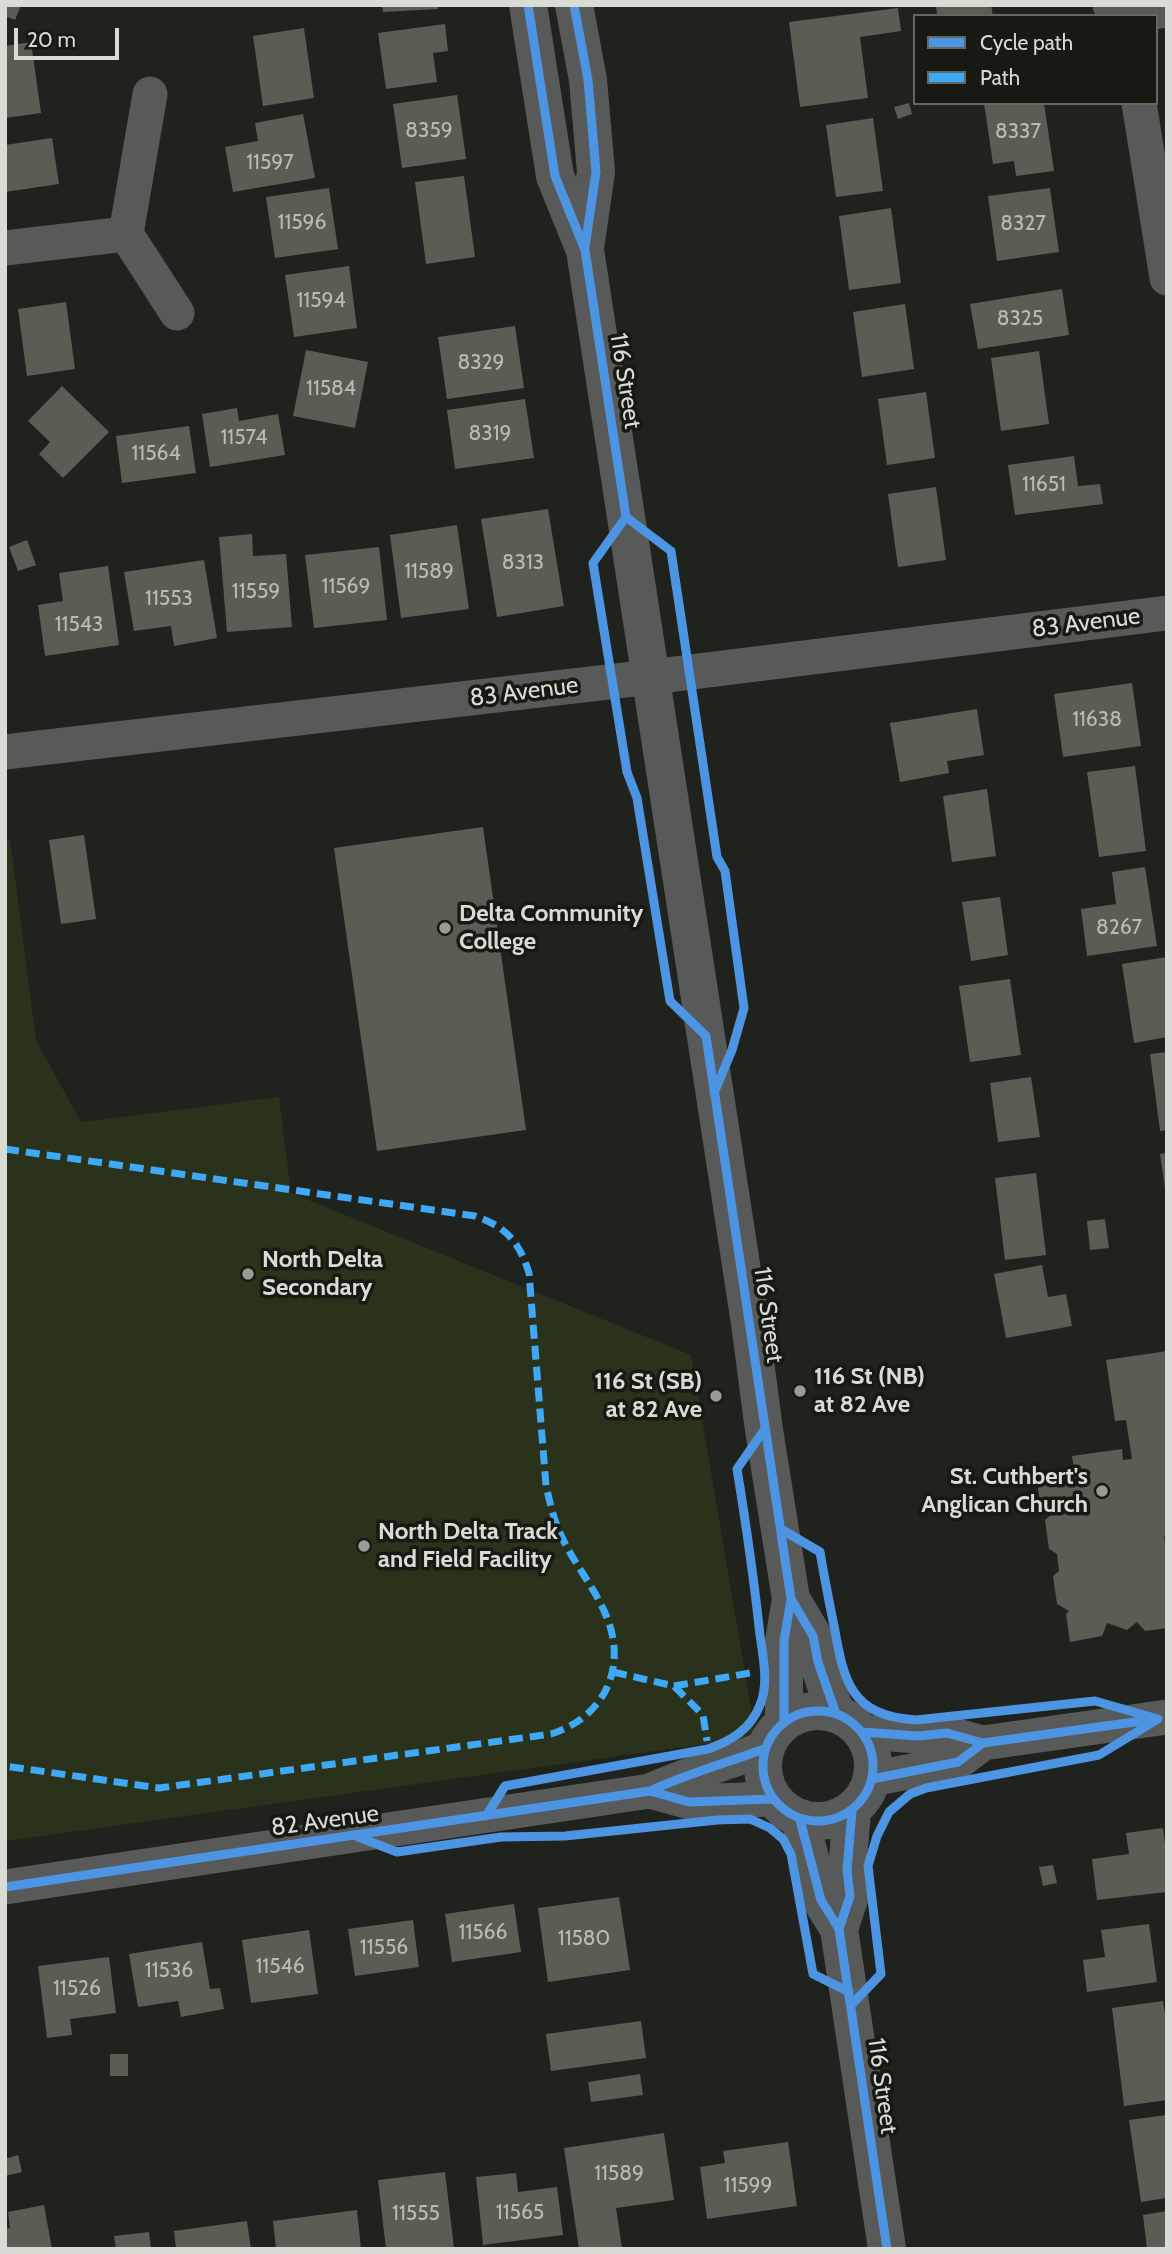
<!DOCTYPE html>
<style>
body{margin:0}
#map{position:relative;width:1172px;height:2254px;overflow:hidden;background:#20221d;font-family:Cabin,sans-serif}
canvas{display:block}
.frame{position:absolute;inset:0;border:7px solid #d9dbd5;pointer-events:none}
.legend{position:absolute;left:913px;top:14px;width:245px;height:91px;box-sizing:border-box;background:#171a12;border:2px solid #656760;margin:0;padding:9px 12px;list-style:none;font-size:21px;color:#d9dbd5}
.legend li{display:flex;align-items:center;gap:14px;height:35px}
.legend b{width:35px;border:2px solid #656760}
.scale{position:absolute;left:14px;top:28px;width:105px;height:32px;box-sizing:border-box;border:4px solid #d9dbd5;border-top:0;padding-left:9px;font-size:21px;line-height:24px;white-space:nowrap;color:#d9dbd5;-webkit-text-stroke:5px #171a12;paint-order:stroke}
</style>
<div id="map">
<canvas width="1172" height="2254"></canvas>
<div class="frame"></div>
<ul class="legend">
<li><b style="height:9px;background:#4d94e3"></b>Cycle path</li>
<li><b style="height:9px;background:#3fa9f5"></b>Path</li>
</ul>
<div class="scale">20 m</div>
</div>
<script>
const ctx = document.querySelector('canvas').getContext('2d');
ctx.lineJoin = 'round';
function fill(path, color) { ctx.fillStyle = color; ctx.fill(path, 'evenodd'); }
function strokePath(path, color, width, dash) { ctx.strokeStyle = color; ctx.lineWidth = width; ctx.lineCap = dash ? 'butt' : 'round'; ctx.setLineDash(dash || []); ctx.stroke(path); }
function label(font, color, halo, rows, align = 'center') {
  ctx.font = font + ' Cabin,sans-serif'; ctx.lineWidth = 7; ctx.setLineDash([]); ctx.textBaseline = 'middle'; ctx.strokeStyle = halo; ctx.fillStyle = color; for (const [text, x, y, turn = 0] of rows) {
    ctx.save(); ctx.translate(x, y); ctx.rotate((+turn || 0) * Math.PI / 180); ctx.textAlign = isNaN(turn) ? turn : align; if (halo) ctx.strokeText(text, 0, 0); ctx.fillText(text, 0, 0); ctx.restore();
  }
}
fill(new Path2D(`
 M5,839H10L36,1040L81,1122L279,1097L291,1193L691,1355L756,1737L5,1841Z`), '#2a321b');
fill(new Path2D(`
 M5,5H21L15,20L5,16Z
 M382,5H438V9L383,12Z
 M936,5H991L993,16H937Z
 M898,8L901,31L860,37L868,98L800,107L789,22Z
 M445,24L448,51L433,53L437,82L386,89L378,33Z
 M304,28L314,98L263,106L253,36Z
 M31,42L41,113L5,118V46Z
 M457,95L466,159L402,168L393,104Z
 M909,103L912,114L898,119L894,107Z
 M984,103H1044L1054,171L1016,176L1014,161L993,164Z
 M303,114L315,178L233,192L225,147L258,141L255,123Z
 M873,118L883,191L836,197L826,125Z
 M52,138L59,184L5,192V145Z
 M464,176L475,257L426,264L415,182Z
 M329,188L338,249L275,258L266,197Z
 M1050,188L1059,252L997,261L988,196Z
 M891,208L901,283L849,290L839,216Z
 M349,266L357,328L294,337L285,275Z
 M1062,289L1069,335L978,349L970,304Z
 M66,302L75,369L27,376L18,309Z
 M905,304L914,369L862,377L853,312Z
 M515,326L524,388L447,399L438,337Z
 M306,350L368,362L355,428L293,416Z
 M1039,351L1049,424L1001,431L991,358Z
 M62,386L109,432L63,478L39,454L50,442L28,421Z
 M926,392L935,458L887,465L878,399Z
 M525,399L534,458L455,469L447,410Z
 M237,408L239,421L278,414L285,455L210,467L202,414Z
 M189,426L196,473L122,483L116,436Z
 M1074,456L1078,486L1100,484L1103,504L1015,515L1008,465Z
 M936,487L946,560L898,567L888,494Z
 M548,509L564,606L497,617L481,519Z
 M457,525L469,609L401,618L390,535Z
 M252,534L253,556L286,554L292,627L227,632L219,537Z
 M27,540L36,565L18,571L9,547Z
 M379,547L387,620L314,628L305,555Z
 M204,560L217,638L174,646L171,626L134,631L124,572Z
 M108,566L119,645L45,656L38,605L63,601L59,573Z
 M1132,683L1141,746L1063,757L1054,694Z
 M977,709L984,755L947,761L949,773L900,782L890,723Z
 M1135,766L1146,851L1099,857L1087,772Z
 M987,789L996,856L952,862L943,796Z
 M483,827L526,1130L377,1151L334,848Z
 M84,835L96,919L61,924L49,840Z
 M1145,867L1157,946L1087,956L1081,909L1116,904L1112,872Z
 M1000,897L1008,955L971,961L962,902Z
 M1167,957V1037L1134,1043L1122,964Z
 M1010,979L1021,1055L970,1062L959,986Z
 M1167,1052V1130L1160,1131L1150,1054Z
 M1031,1077L1040,1137L998,1142L990,1083Z
 M1167,1153V1188H1165L1160,1154Z
 M1036,1173L1046,1255L1005,1260L995,1178Z
 M1105,1219L1109,1248L1090,1250L1087,1221Z
 M1042,1265L1048,1297L1066,1294L1072,1326L1006,1338L994,1274Z
 M1167,1351V1535L1164,1537L1167,1555V1628L1145,1631L1137,1622L1127,1630L1107,1623L1102,1636L1070,1642L1066,1614L1069,1611L1057,1604L1053,1576L1059,1571L1057,1554L1049,1549L1045,1520L1051,1515L1050,1509L1041,1510L1036,1474L1074,1469L1072,1456L1122,1449L1123,1460L1132,1459L1126,1420L1115,1421L1106,1360Z
 M1163,1828L1167,1859V1892L1097,1900L1092,1859L1129,1854L1126,1833Z
 M1053,1865L1057,1883L1043,1886L1039,1867Z
 M619,1897L630,1970L548,1982L538,1908Z
 M514,1904L521,1952L452,1962L445,1914Z
 M413,1920L419,1967L355,1976L348,1929Z
 M1149,1924L1157,1982L1087,1992L1083,1960L1105,1957L1101,1930Z
 M309,1930L318,1994L251,2003L242,1940Z
 M202,1942L210,1989L220,1988L224,2009L181,2017L178,2001L138,2007L129,1954Z
 M109,1957L116,2013L70,2019L72,2035L47,2038L38,1966Z
 M1163,2001L1167,2028V2100L1124,2106L1112,2008Z
 M641,2021L646,2058L551,2071L546,2034Z
 M110,2054H128V2076H110Z
 M640,2074L643,2095L591,2102L588,2082Z
 M1167,2115V2198L1141,2202L1129,2120Z
 M664,2133L674,2200L616,2208L622,2248L579,2249L564,2148Z
 M788,2142L797,2206L707,2219L700,2167L725,2163L723,2151Z
 M18,2155L22,2172L5,2176V2159Z
 M445,2172L454,2248L386,2249L378,2180Z
 M516,2173L518,2192L557,2187L563,2235L483,2245L476,2177Z
 M44,2205L52,2249H5V2229L10,2228L8,2212Z
 M357,2210L361,2249H276L273,2221Z
 M1167,2211V2249H1147L1143,2215Z
 M247,2221L251,2249H176L174,2231Z
 M149,2232L151,2249H116L114,2236Z`), '#595d52');
strokePath(new Path2D(`
 M1110,5L1126,16L1167,10
 M150,94L126,234L177,313
 M1139,103L1167,278
 M5,248L126,234
 M5,752L651,677L1167,613
 M862,1732L918,1736L947,1733L983,1743L1167,1717
 M872,1779L958,1762L983,1743
 M650,1791L689,1802L772,1799
 M5,1887L650,1791C687,1774 726,1763 764,1749`), '#585959', 35);
strokePath(new Path2D(`
 M528,5L555,176L585,250L750,1323L764,1430L791,1599L784,1641V1722
 M574,5L588,80L596,172L585,248
 M791,1599L813,1636L818,1662L836,1714
 M763 1766a55 55 0 1 1 110 0a55 55 0 1 1-110 0Z
 M800,1820L821,1900L839,1929L887,2249
 M839,1929L850,1896L847,1870L852,1811`), '#585959', 38);
strokePath(new Path2D(`
 M5,1149L475,1216C506,1227 519,1241 529,1273L546,1486C550,1502 553,1518 560,1533C572,1561 593,1585 605,1613C629,1666 605,1717 551,1734L159,1788L5,1766
 M613,1672L674,1686L703,1715L707,1741
 M674,1686L756,1672`), '#3fa9f5', 7, [14, 7]);
strokePath(new Path2D(`
 M528,5L555,176L585,250L626,517
 M574,5L588,80L596,172L585,247
 M626,517L593,563L627,772L637,798L670,1001L706,1036L791,1599L784,1641V1722
 M626,517L671,551L717,857L725,871L744,1008L732,1050L714,1093
 M781,1529L820,1552C824,1576 829,1601 834,1626C844,1681 850,1716 916,1720L1095,1701L1158,1719
 M791,1599L813,1636L818,1662L836,1714
 M763 1766a55 55 0 1 1 110 0a55 55 0 1 1-110 0Z
 M862,1732L918,1736L947,1733L983,1743L1149,1720
 M872,1779L958,1762L983,1743
 M650,1791L689,1802L772,1799
 M486,1816L505,1786L708,1749C731,1741 751,1729 760,1705C769,1684 763,1657 760,1635C754,1580 746,1524 737,1469L764,1430
 M800,1820L821,1900L839,1929L887,2249
 M358,1837L397,1852L501,1837L565,1836L717,1820L750,1819L770,1828L783,1839L791,1854L813,1974L849,1992
 M5,1887L650,1791C687,1774 726,1763 764,1749
 M839,1929L850,1896L847,1870L852,1811
 M851,2005L881,1974L868,1866L877,1836L889,1812L910,1794L926,1788L1099,1755L1158,1719`), '#4d94e3', 9);
for (const [x, y, r, color] of [
 [445,928,7,"#989a95"],
 [248,1274,7,"#989a95"],
 [800,1391,7,"#989a95"],
 [716,1396,7,"#989a95"],
 [1102,1491,7,"#989a95"],
 [364,1546,7,"#989a95"]
]) { const dot = new Path2D(); dot.arc(x, y, r, 0, 2 * Math.PI); ctx.fillStyle = color; ctx.fill(dot); strokePath(dot, '#171a12', 2.5); }
label('21px', '#b9bcb4', null, [
 ["8359",429,131],
 ["8337",1018,132],
 ["11597",270,163],
 ["11596",302,223],
 ["8327",1023,224],
 ["11594",321,301],
 ["8325",1020,319],
 ["8329",481,363],
 ["11584",331,389],
 ["8319",490,434],
 ["11574",244,438],
 ["11564",156,454],
 ["11651",1044,485],
 ["8313",523,563],
 ["11589",429,572],
 ["11569",346,587],
 ["11559",256,592],
 ["11553",169,599],
 ["11543",79,625],
 ["11638",1097,720],
 ["8267",1119,928],
 ["11566",483,1933],
 ["11580",584,1939],
 ["11556",384,1948],
 ["11546",280,1967],
 ["11536",169,1971],
 ["11526",77,1989],
 ["11589",619,2174],
 ["11599",748,2186],
 ["11565",520,2213],
 ["11555",416,2214]
]);
label('24px', '#d9dbd5', '#171a12', [
 ["116 Street",625,381,81],
 ["83 Avenue",1086,623,-7],
 ["83 Avenue",524,692,-7],
 ["116 Street",768,1315,82],
 ["82 Avenue",325,1821,-8],
 ["116 Street",882,2086,82]
]);
label('bold 24px', '#d9dbd5', '#171a12', [
 ["Delta Community",459,914],
 ["College",459,942],
 ["North Delta",262,1260],
 ["Secondary",262,1288],
 ["116 St (NB)",814,1377],
 ["at 82 Ave",814,1405],
 ["116 St (SB)",702,1382,"right"],
 ["at 82 Ave",702,1410,"right"],
 ["St. Cuthbert's",1088,1477,"right"],
 ["Anglican Church",1088,1505,"right"],
 ["North Delta Track",378,1532],
 ["and Field Facility",378,1560]
], 'left');
</script>
